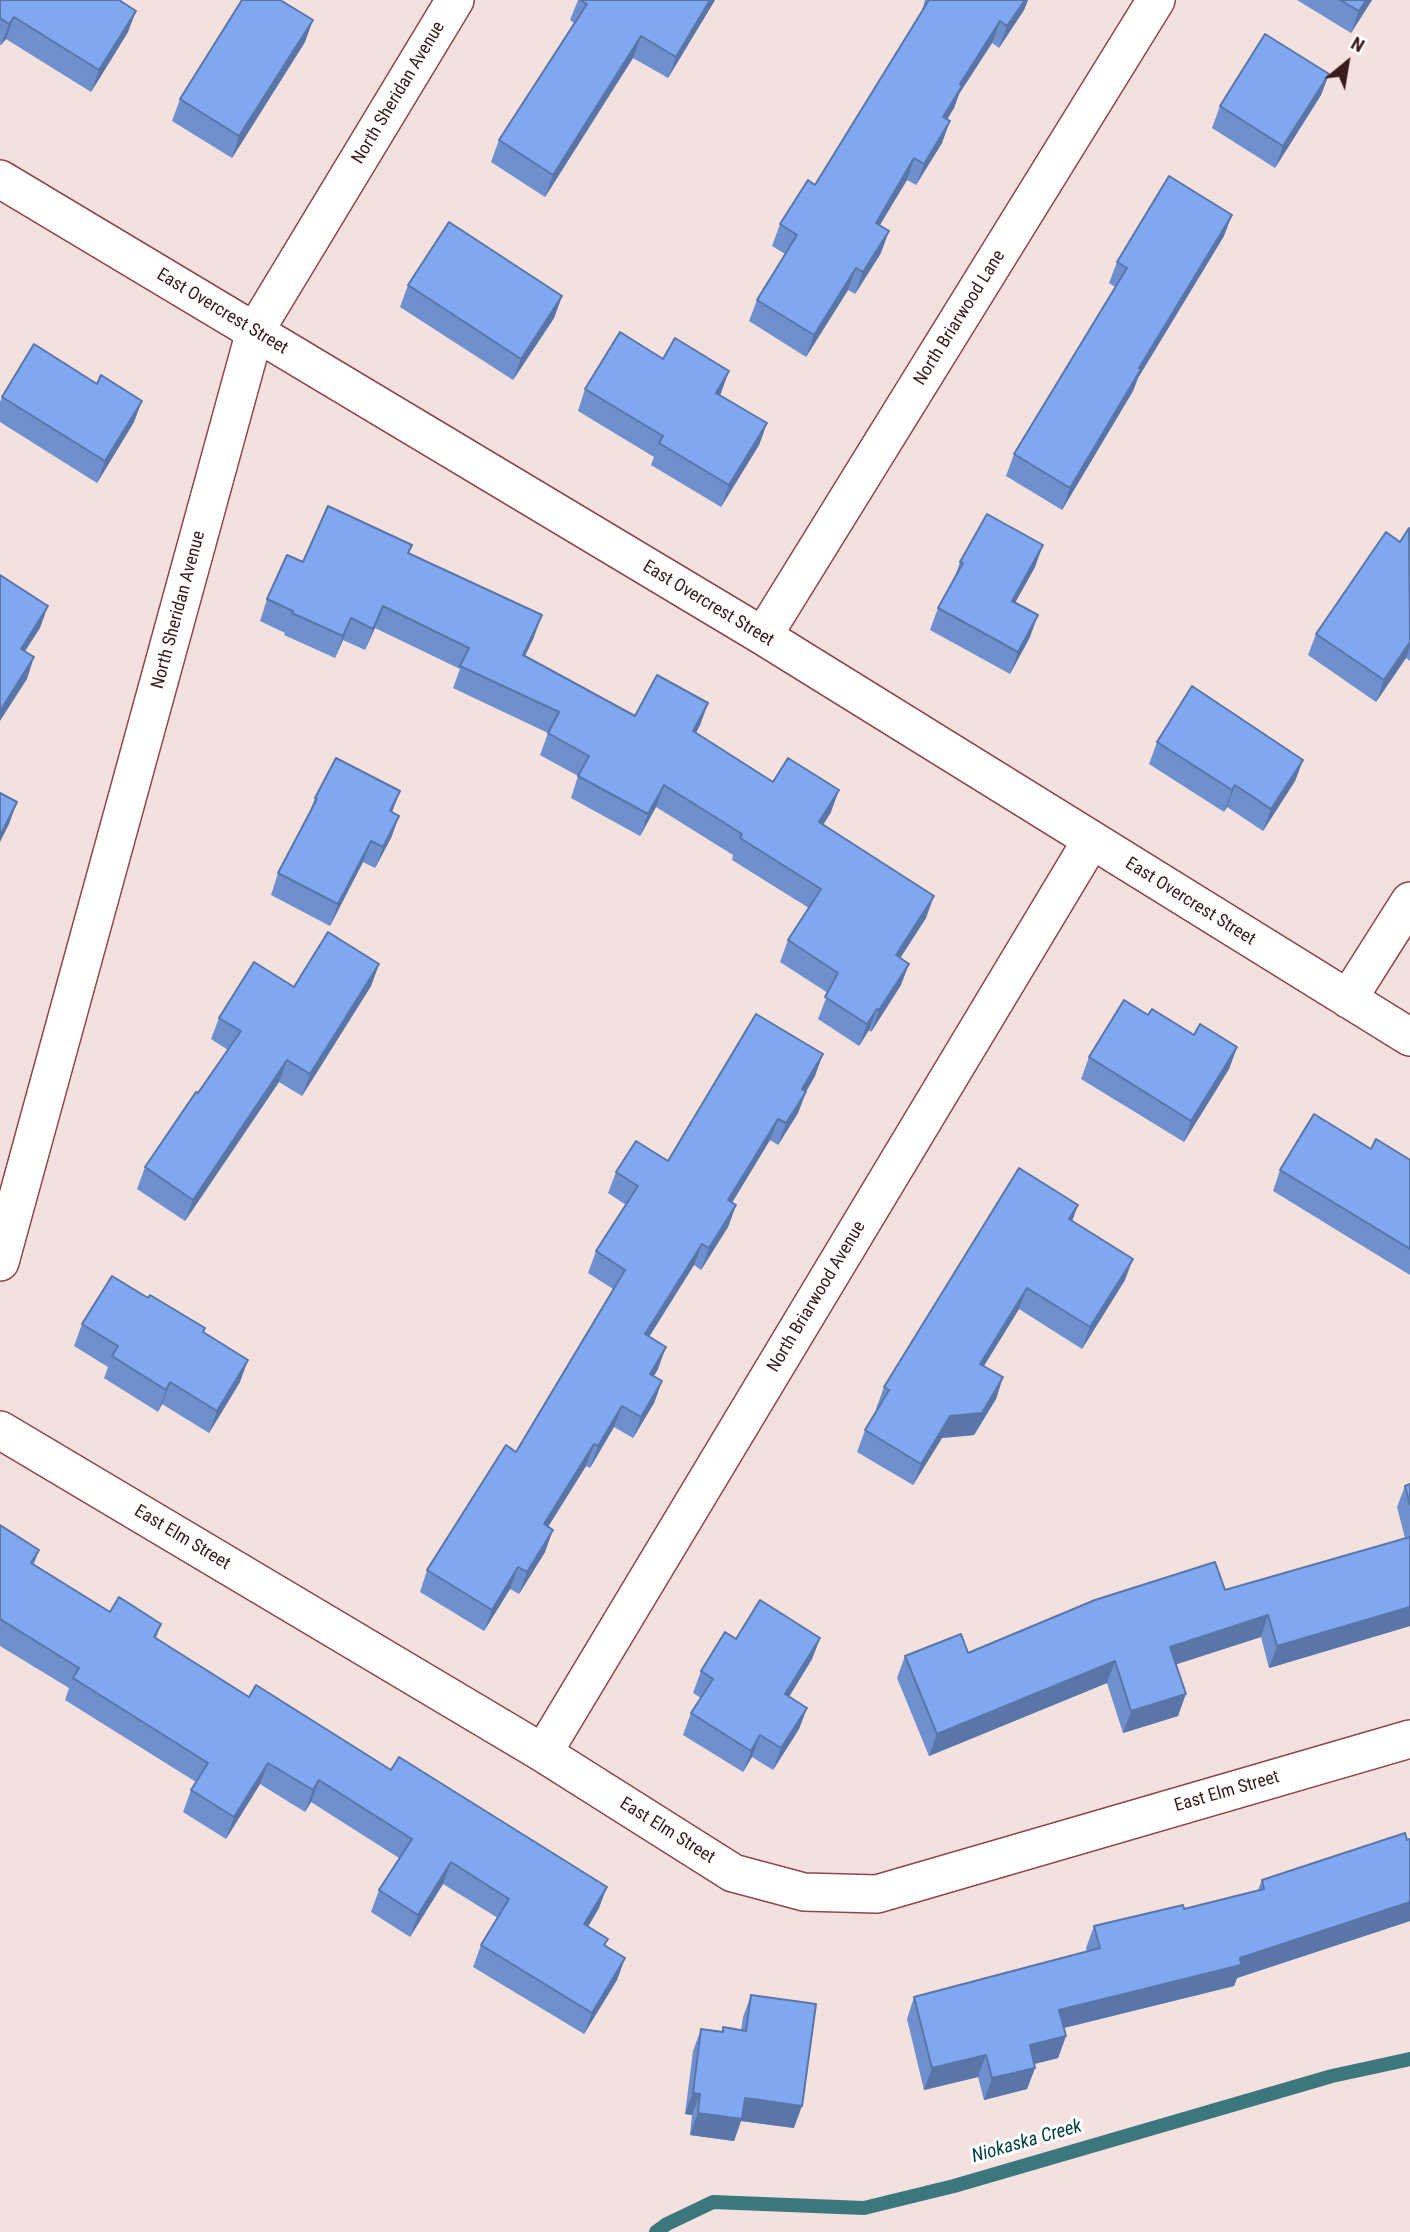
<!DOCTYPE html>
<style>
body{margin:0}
#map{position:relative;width:1410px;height:2232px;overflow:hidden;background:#f3e1e0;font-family:"Roboto Condensed",sans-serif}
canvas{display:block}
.north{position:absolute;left:1312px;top:28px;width:70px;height:70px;-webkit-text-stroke:5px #fff;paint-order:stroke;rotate:30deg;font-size:19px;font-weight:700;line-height:28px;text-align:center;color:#3b1b1b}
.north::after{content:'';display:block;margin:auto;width:24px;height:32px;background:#3b1b1b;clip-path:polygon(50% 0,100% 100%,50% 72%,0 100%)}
</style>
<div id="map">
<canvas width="1410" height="2232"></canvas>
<div class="north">N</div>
</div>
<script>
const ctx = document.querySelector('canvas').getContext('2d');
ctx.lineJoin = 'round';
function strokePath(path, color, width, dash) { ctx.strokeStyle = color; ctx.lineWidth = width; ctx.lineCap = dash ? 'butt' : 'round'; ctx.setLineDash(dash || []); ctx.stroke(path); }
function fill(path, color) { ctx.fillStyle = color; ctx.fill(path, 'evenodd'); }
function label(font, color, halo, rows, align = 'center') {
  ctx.font = font + ' "Roboto Condensed",sans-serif'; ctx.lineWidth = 6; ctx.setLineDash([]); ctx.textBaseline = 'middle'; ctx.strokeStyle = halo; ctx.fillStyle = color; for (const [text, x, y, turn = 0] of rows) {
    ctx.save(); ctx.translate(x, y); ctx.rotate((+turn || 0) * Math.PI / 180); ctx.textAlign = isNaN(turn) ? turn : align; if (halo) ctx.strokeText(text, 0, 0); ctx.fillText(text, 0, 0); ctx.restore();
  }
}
strokePath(new Path2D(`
 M656,2232L667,2224L713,2202L864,2208L954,2186L1332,2076L1410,2059`), '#3b777d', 14);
const street = new Path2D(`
 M0,179L763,636L1410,1037
 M763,636L1156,0
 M1348,999L1410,901
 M0,1262L255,331L455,0
 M0,1430L543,1753L733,1873L804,1892L877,1894L1410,1739
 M543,1753L1091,841`);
strokePath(street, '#904646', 40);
strokePath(street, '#fff', 37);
fill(new Path2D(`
 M0,0L128,32L91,92L6,39L1,45H0Z
 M578,0H715L668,78L633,58L545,197L491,162L499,140L574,23L570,20Z
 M925,0H1028L1024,10L999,48L992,43L959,94L954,108L947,120L942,143L916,185L907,180L879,225L881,253L855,294L848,290L806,357L749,321L757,300L785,254L772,246L780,224L815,185L921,14Z
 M1297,0H1372L1351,33Z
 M305,42L232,158L172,121L180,99Z
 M1329,74L1321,95L1275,168L1212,128L1220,106Z
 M1224,236L1138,378L1133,391L1062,510L1006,476L1014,454L1115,287L1109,283L1117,262Z
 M408,285L562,296L554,318L513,380L400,307Z
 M663,359L721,393L720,395L767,423L759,445L721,507L651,465L654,457L578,411L585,389Z
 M2,397L134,422L97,483L0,422V402Z
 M1410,529V661L1406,658L1376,702L1308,655L1316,634L1400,542Z
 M408,553L534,637L525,656L635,716L708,703L700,725L696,733L773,782L831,812L823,825L926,918L900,958L901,985L871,1032L869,1030L859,1046L818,1019L828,993L780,962L788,940L809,908L732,860L733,855L656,807L640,836L571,798L578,776L540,755L548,733L453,688L460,669L375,628L365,650L343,640L335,658L284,635L285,633L260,621L267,599L303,562Z
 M960,562L1035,567L1015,602L1030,637L1010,674L930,630L938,608L953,582Z
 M1157,742L1303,760L1295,781L1263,831L1227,807L1224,812L1149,764Z
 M400,791L392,812L399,816L391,838L375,868L363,862L330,926L271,895L278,873L307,819L315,798Z
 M379,964L371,986L302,1096L279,1082L185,1221L137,1189L145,1167L228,1050L211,1039L219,1018L294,987Z
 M1148,1015L1194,1035L1237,1047L1229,1069L1184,1142L1081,1079L1089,1057Z
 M815,1076L806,1092L798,1113L778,1145L770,1140L732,1203L736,1205L728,1227L701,1270L694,1265L649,1337L658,1369L654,1376L662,1381L654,1403L633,1438L614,1427L590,1468L586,1466L548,1527L545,1552L519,1594L510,1589L484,1631L420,1592L427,1570L516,1452L613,1289L588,1273L596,1251L626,1205L608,1193L616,1172L668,1161Z
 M1410,1160V1275L1273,1191L1280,1170Z
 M1072,1221L1125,1280L1082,1349L1019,1309L984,1366L1003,1377L996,1399L974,1435L942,1438L913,1485L857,1452L865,1430L877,1409H876L884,1387Z
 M82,1324L203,1332L240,1382L209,1433L162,1404L158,1412L104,1378L108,1367L74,1346Z
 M1410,1484V1626L1269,1668L1261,1637L1176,1664L1178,1716L1123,1733L1107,1683L929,1756L897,1678L905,1656L968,1653L1225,1590L1405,1538L1397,1507L1405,1486Z
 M0,1525L39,1550L34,1564L110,1612L161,1624L156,1638L249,1697L599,1908L588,1927L608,1939L605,1946L625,1958L617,1980L584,2034L473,1967L481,1945L498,1918L443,1884L410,1937L371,1912L379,1890L399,1858L311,1802L305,1812L260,1784L226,1839L183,1812L191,1790L196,1782L65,1700L69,1688L0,1646Z
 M820,1638L812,1659L789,1697L807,1708L799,1729L773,1770L752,1757L743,1772L683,1735L691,1713L701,1698L693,1693L701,1671L736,1639Z
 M1410,1839V1921L1237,1978L1234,1986L1064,2028L1066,2036L1058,2058L1034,2064L1035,2068L1027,2089L984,2100L978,2077L924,2090L907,2019L914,1997L1087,1952L1086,1948L1094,1926L1184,1909L1258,1890L1262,1880Z
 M751,1995L794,2128L741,2121L734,2141L690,2135L692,2115L685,2114L693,2051L701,2029L722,2031L723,2027L741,2030L743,2017Z`), '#6e90ce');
fill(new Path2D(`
 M710,0H715L668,78L676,57Z
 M1025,0H1028L1024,10L999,48L1007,26Z
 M1366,0H1372L1351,33L1359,11Z
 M136,11L128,32L91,92L99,70Z
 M14,17L6,39L1,45L9,24Z
 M313,20L305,42L232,158L239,136Z
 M1000,21L992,43L959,94L954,108L935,139L943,117L960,84Z
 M641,36L633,58L545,197L553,175Z
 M1329,74L1321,95L1275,168L1283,146Z
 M950,121L942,143L916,185L924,164Z
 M914,158L907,180L868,245L876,223Z
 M1232,215L1224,236L1138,378L1133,391L1062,510L1070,488L1139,368Z
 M889,231L881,253L855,294L863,272Z
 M856,268L848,290L806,357L814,335Z
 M562,296L554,318L513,380L521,359Z
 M729,371L721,393L709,415L716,393Z
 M142,401L134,422L97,483L105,461Z
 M767,423L759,445L721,507L729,485Z
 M1043,545L1035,567L1004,623L1012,601Z
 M48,606L40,628L13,670L21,649Z
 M383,606L375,628L365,650L373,629Z
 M542,615L534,637L515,677L523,655Z
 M1038,615L1030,637L1010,674L1018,652Z
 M351,618L343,640L335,658L343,636Z
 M1410,642V647L1406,658L1376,702L1384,680Z
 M34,657L27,679L0,721V711Z
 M708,703L700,725L685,753L693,731Z
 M1303,760L1295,781L1263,831L1271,809Z
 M664,785L656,807L640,836L648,814Z
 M1235,785L1227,807L1224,812L1232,790Z
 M839,790L831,812L811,844L819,822Z
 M400,791L392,812L390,811Z
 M17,802L9,824L0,842V836Z
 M399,816L391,838L375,868L383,847Z
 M371,841L363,862L330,926L338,904Z
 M934,896L926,918L888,977L896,955Z
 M379,964L371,986L302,1096L310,1074Z
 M909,964L901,985L871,1032L879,1010Z
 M877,1009L869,1030L859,1046L867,1024Z
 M1237,1047L1229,1069L1184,1142L1191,1121Z
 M823,1054L815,1076L794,1111L802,1089Z
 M287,1060L279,1082L185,1221L193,1200Z
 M806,1092L798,1113L778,1145L786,1123Z
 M778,1119L770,1140L720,1222L728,1200Z
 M736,1205L728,1227L701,1270L709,1248Z
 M1078,1205L1070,1227L1069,1219Z
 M702,1244L694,1265L637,1356L645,1334Z
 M1133,1259L1125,1280L1082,1349L1090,1327Z
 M1027,1288L1019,1309L972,1385L980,1364Z
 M666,1347L658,1369L642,1395L650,1374Z
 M248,1360L240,1382L209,1433L217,1411Z
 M1003,1377L996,1399L974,1435L942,1438L913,1485L921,1464L950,1416Z
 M662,1381L654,1403L633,1438L641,1417Z
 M170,1382L162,1404L158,1412L166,1390Z
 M622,1406L614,1427L590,1468L598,1446Z
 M594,1444L586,1466L536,1546L544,1524Z
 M553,1530L545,1552L519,1594L527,1572Z
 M518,1567L510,1589L484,1631L492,1610Z
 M1410,1607V1626L1269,1668L1277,1646Z
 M1268,1615L1261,1637L1162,1669L1170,1647Z
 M820,1638L812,1659L777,1716L785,1694Z
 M1115,1661L1107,1683L929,1756L937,1734Z
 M1186,1694L1178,1716L1123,1733L1131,1711Z
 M807,1708L799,1729L773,1770L781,1748Z
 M760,1735L752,1757L743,1772L751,1751Z
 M268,1763L260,1784L226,1839L234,1817Z
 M319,1780L311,1802L305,1812L313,1790Z
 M451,1862L443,1884L410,1937L418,1915Z
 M607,1887L599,1908L576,1946L584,1924Z
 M1410,1902V1921L1237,1978L1234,1986L1051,2031L1059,2010L1240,1958Z
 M625,1958L617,1980L584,2034L592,2013Z
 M1066,2036L1058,2058L1022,2067L1030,2045Z
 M986,2055L978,2077L924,2090L932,2068Z
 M1035,2068L1027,2089L984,2100L992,2078Z
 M693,2093L700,2094L692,2115L685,2114Z
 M745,2098L802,2106L794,2128L741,2121L734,2141L690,2135L698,2113Z`), '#5a76a8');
const building = new Path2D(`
 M0,0H119L136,11L99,70L14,17L9,24L0,18Z
 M242,0H280L313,20L239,136L180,99Z
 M580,0H710L676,57L641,36L553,175L499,140L587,4Z
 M929,0H1025L1007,26L1000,21L960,84L962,86L943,117L950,121L924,164L914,158L876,223L889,231L863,272L856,268L814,335L757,300L797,235L780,224L808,180L815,185Z
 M1340,0H1366L1359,11Z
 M1265,34L1329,74L1283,146L1220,106Z
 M1169,176L1232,215L1139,368L1141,369L1070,488L1014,454L1127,268L1117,262Z
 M449,222L562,296L521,359L408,285Z
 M620,332L663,359L675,338L729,371L716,393L767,423L729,485L659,443L663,436L585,389Z
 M34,344L97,384L101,375L142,401L105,461L2,397Z
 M328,506L412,545L408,553L542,615L523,655L635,716L657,675L708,703L693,731L773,782L788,758L839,790L819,822L934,896L896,955L909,964L879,1010L877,1009L867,1024L825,997L838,973L788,940L821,889L740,838L742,834L664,785L648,814L578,776L589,756L548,733L559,712L460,666L469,648L383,606L373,629L351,618L343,636L292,613L293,611L267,599L287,555L303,562Z
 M987,514L1043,545L1012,601L1038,615L1018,652L938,608L963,563L960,562Z
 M1409,528L1410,642L1384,680L1316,634L1386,532L1400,542Z
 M0,575L48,606L21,649L34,657L0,711Z
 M1192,686L1303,760L1271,809L1235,785L1232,790L1157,742Z
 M336,758L400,791L390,811L399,816L383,847L371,841L338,904L278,873L317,799L315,798Z
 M0,793L17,802L0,836Z
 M328,932L379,964L310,1074L287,1060L193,1200L145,1167L196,1092L198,1093L241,1031L219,1018L254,962L294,987Z
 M1124,1000L1148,1015L1152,1009L1194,1035L1200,1024L1237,1047L1191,1121L1089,1057Z
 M756,1014L823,1054L802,1089L806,1092L786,1123L778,1119L728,1200L736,1205L709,1248L702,1244L645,1334L666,1347L650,1374L662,1381L641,1417L622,1406L598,1446L594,1444L544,1524L553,1530L527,1572L518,1567L492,1610L427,1570L506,1445L516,1452L625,1270L596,1251L638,1186L616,1172L636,1141L668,1161Z
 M1314,1114L1371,1149L1376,1139L1410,1160V1249L1280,1170Z
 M1019,1168L1078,1205L1069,1219L1133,1259L1090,1327L1027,1288L980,1364L1003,1377L982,1413L950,1416L921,1464L865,1430L889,1390L884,1387Z
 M112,1276L148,1298L150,1295L205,1328L203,1332L248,1360L217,1411L170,1382L166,1390L112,1356L118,1346L82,1324Z
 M1410,1484V1505L1405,1486Z
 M0,1525L39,1550L31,1563L110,1612L119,1597L161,1624L154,1637L249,1697L256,1685L391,1770L399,1757L607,1887L584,1924L608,1939L604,1945L625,1958L592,2013L481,1945L509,1899L451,1862L418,1915L379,1890L412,1839L319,1780L313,1790L268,1763L234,1817L191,1790L208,1763L73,1678L79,1668L0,1619Z
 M1410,1537V1607L1277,1646L1268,1615L1170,1647L1186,1694L1131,1711L1115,1661L937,1734L905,1656L961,1634L968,1653L1095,1600L1215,1562L1225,1590Z
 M760,1600L820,1638L785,1694L807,1708L781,1748L760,1735L751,1751L691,1713L713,1679L701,1671L725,1632L736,1639Z
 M1405,1833L1407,1840L1410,1839V1902L1240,1958L1241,1965L1059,2010L1066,2036L1030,2045L1035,2068L992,2078L986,2055L932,2068L914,1997L1100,1948L1094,1926L1183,1905L1184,1909L1264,1889L1262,1880Z
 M751,1995L816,2004L802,2106L745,2098L742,2119L698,2113L700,2094L693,2093L701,2029L723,2032V2027L746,2031Z`);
fill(building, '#80a8f0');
strokePath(building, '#5a76a8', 2);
label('18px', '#3b1b1b', '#fff', [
 ["North Sheridan Avenue",399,93,-59],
 ["East Overcrest Street",222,312,31],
 ["North Briarwood Lane",960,318,-58],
 ["East Overcrest Street",708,604,31],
 ["North Sheridan Avenue",179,610,-75],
 ["East Overcrest Street",1190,902,32],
 ["North Briarwood Avenue",817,1297,-59],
 ["East Elm Street",182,1538,31],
 ["East Elm Street",1227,1792,-16],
 ["East Elm Street",667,1831,32]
]);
label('italic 19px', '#014145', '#fff', [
 ["Niokaska Creek",1027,2142,-16]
]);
</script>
